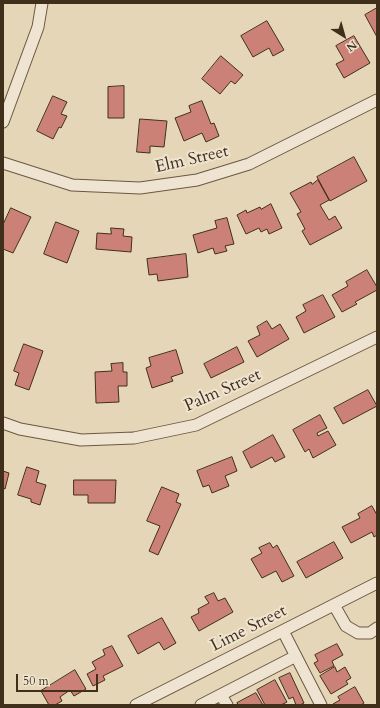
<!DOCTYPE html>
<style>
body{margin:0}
#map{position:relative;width:380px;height:708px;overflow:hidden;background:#e5d6b8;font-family:Cardo,serif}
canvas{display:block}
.frame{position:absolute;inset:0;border:4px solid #402f1b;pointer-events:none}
.north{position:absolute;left:324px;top:16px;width:40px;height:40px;-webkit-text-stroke:3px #eee4d1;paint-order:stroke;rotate:143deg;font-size:11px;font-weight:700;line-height:16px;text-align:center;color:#402f1b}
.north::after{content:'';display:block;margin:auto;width:14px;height:18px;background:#402f1b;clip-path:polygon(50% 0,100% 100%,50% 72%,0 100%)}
.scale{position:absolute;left:16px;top:674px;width:82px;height:18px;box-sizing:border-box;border:2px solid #402f1b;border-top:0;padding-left:5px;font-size:12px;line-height:14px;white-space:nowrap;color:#402f1b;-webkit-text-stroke:3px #eee4d1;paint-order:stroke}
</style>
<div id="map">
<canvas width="380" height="708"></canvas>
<div class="frame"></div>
<div class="north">N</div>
<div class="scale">50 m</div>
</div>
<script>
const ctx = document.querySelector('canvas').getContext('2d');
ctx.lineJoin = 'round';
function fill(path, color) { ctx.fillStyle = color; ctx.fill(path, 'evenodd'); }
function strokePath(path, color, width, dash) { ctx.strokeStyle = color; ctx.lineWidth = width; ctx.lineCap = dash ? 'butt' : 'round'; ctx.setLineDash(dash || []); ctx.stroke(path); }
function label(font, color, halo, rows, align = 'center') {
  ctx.font = font + ' Cardo,serif'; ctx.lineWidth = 4; ctx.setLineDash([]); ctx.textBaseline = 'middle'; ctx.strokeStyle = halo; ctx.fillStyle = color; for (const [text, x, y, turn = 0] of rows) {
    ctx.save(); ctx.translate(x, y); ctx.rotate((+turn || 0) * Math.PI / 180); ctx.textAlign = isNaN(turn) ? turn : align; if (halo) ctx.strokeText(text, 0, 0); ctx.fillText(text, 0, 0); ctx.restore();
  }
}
const building = new Path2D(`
 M377,8V37L365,15Z
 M267,21L284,50L273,56L269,48L253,57L241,36Z
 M354,36L370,63L344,78L336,64L344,60L336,46Z
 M221,56L243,75L235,84L231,81L220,94L202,79Z
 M124,86V118H108V87Z
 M53,96L67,102L61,114L67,116L61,128L59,127L53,139L37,131Z
 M202,101L211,124L214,123L219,136L206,142L202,133L184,141L175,118L191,112L189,106Z
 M140,119L167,121L164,147L150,146V153L137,152Z
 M354,157L367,181L330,201L317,177Z
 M318,180L329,200L320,205L329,220L335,216L342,228L310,245L302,231L305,229L297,214L301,212L290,193L311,182L312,184Z
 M271,204L282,228L269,234L267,229L261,232L259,228L246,234L237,215L246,210L247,213L260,207L261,209Z
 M11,208L31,217L13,253L3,249V225Z
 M227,218L234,244L225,246L227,251L215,254L213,248L198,253L193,235L217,228L215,221Z
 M56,222L79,231L67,263L44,254Z
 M111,228L124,229L123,236L132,237L131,252L96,249L97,233L111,234Z
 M186,254L188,277L158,281L157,274L149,275L147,259Z
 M367,270L377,287V290L355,302L357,304L342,312L332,295L348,286L346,282Z
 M323,295L335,317L304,333L296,317L306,311L303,305Z
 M267,321L272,329L280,324L289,339L257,357L248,341L260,335L257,327Z
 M24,344L43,351L29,390L15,385L19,373L14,371Z
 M237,347L244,362L211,378L204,364Z
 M176,350L183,373L171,377L173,381L152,388L146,368L151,366L149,358Z
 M123,363V372H127V386H118L119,402L96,403L95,372L112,371L111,364Z
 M368,390L377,406L343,424L334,408Z
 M320,415L327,428L317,433L318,436L328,431L336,445L313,458L309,449L305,452L293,430Z
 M273,435L285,457L275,462L272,457L251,468L243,452Z
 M232,457L237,471L225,476L229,486L212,493L209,485L203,487L197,471Z
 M27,467L39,471L36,482L46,485L40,505L31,502V499L18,495Z
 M3,471L9,473L5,489L3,488Z
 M74,480H116L115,503H88V495H74Z
 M162,487L179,494L176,502L181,504L158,555L149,551L160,526L147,521Z
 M372,506L377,515V535L374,537L372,532L351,543L342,527L360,518L358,514Z
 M334,542L343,558L306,578L297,562Z
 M270,543L273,548L277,545L294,576L282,582L276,571L262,578L251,559L262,553L259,548Z
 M214,593L218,601L225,598L233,612L199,631L191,617L199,613L198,609L209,603L205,597Z
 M162,618L176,643L164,650L159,642L138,654L128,636Z
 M337,644L343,655L332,661L334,666L320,673L314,663L318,661L315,655Z
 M112,646L123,666L103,676L105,680L93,686L87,674L96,669L92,662L105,655L103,650Z
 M335,667L337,672L345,667L351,678L346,681L348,684L331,694L320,676Z
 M75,670L86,689L74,696L70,690L60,697L62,701L55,705H49L41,691Z
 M290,673L304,703L300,705H296L293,697L289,699L279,678Z
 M275,680L287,702L281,705H265L257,690Z
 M355,687L364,703L361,705H333V704L340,700L338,697Z
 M256,693L263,705H239L237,703Z`);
fill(building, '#cc8176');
strokePath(building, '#402f1b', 1);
const minor = new Path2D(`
 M3,122L38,27L42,3
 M3,163L72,185L140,188L197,180L249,164L377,100
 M3,423L20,429L81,440L134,438L196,425L377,337
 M334,605L346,626L358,633H370L377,628
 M283,631L321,705
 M221,695L227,705
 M136,705L377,583
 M201,705L296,656`);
strokePath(minor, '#695942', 13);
strokePath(minor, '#eee4d1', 11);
label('17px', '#402f1b', '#eee4d1', [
 ["Elm Street",192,160,-13],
 ["Palm Street",223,391,-24],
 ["Lime Street",249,629,-27]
]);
</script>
